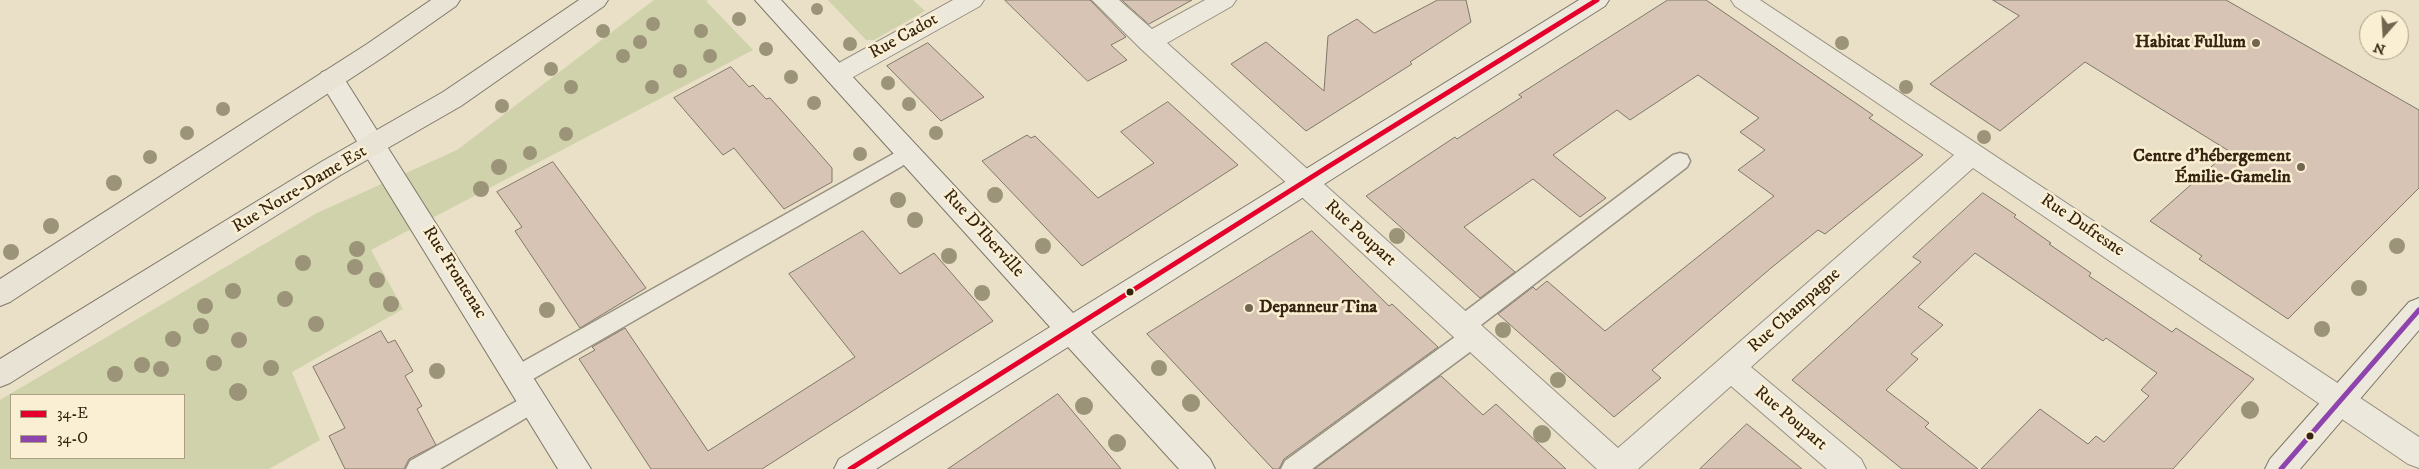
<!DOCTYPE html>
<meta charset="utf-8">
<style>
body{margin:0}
#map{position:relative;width:2419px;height:469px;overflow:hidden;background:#e9e0c7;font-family:"IM FELL DW Pica",serif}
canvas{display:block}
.legend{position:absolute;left:10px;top:394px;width:175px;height:65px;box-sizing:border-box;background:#faefd2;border:1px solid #ab9e85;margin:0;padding:6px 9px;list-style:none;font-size:15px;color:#342411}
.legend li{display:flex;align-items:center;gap:10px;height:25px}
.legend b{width:25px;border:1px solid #ab9e85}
.north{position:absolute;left:2359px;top:10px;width:50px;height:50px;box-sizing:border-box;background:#faefd2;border:1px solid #ab9e85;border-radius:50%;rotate:199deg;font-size:14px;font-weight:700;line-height:20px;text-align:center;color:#342411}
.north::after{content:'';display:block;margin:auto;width:18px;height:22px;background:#736651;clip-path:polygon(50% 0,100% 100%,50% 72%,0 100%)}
</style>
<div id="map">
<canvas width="2419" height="469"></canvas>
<ul class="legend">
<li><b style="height:6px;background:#e4002b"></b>34-E</li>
<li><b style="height:6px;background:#8e44ad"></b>34-O</li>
</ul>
<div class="north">N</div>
</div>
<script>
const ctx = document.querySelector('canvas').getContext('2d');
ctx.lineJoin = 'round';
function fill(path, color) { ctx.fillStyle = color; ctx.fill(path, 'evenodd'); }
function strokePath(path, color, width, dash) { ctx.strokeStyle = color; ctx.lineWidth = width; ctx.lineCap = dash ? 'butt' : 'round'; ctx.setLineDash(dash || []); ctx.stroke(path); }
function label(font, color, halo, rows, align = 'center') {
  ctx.font = font + ' "IM FELL DW Pica",serif'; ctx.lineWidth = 5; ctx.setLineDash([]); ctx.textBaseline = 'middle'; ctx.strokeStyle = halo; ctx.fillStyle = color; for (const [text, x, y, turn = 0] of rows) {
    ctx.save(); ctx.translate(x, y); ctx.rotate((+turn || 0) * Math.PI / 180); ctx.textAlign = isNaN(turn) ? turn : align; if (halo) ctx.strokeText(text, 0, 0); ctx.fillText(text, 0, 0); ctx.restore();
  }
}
fill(new Path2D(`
 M654,0H708L706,1L753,50L371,250L403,309L292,372L320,440L269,469H0V400L317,213L457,150ZM11,395H184V458H11Z
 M828,0H913L925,11L874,40H866Z`), '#cfd2aa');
const building = new Path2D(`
 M1005,0H1090L1126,37L1111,45L1127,60L1088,81Z
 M1122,0H1192L1149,24Z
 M1438,0H1466L1471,22L1410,62L1412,64L1306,131L1231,64L1266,42L1324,91L1328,36L1357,19L1374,33Z
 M1668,0H1706L1873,115L1869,118L1923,155L1825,234L1818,230L1771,268L1652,370L1661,378L1614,417L1498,314L1533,287L1536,290L1547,281L1605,331L1774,196L1738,170L1765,150L1740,132L1759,118L1698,75L1630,120L1617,110L1553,155L1606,198L1580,217L1533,179L1464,227L1515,272L1480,298L1366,196L1455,137L1457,139L1522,97L1519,95Z
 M1993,0H2226L2419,110V188L2288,319L2199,259L2202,256L2150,221L2229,151L2085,62L2000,131L1930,84L2019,16Z
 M928,43L984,97L941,121L887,66Z
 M731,67L749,87L753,85L766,99L770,98L789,119L832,168V182L784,209L734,148L723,155L674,98Z
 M1168,102L1238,165L1082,266L982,161L1027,135L1031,138L1035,136L1098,198L1154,163L1121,132Z
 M553,162L646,288L580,328L515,231L522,227L497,192Z
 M1983,193L2016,215L2014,217L2051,243L2049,244L2091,273L2089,276L2172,332L2176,328L2254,379L2173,469H1981L2040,409L2088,444L2096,436L2104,442L2149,396L2141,390L2157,373L2106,338L2103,341L1975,253L1918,307L1943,325L1911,354L1918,359L1886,390L1929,423L1925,427L1978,469H1902L1792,380L1921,262L1913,257Z
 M863,231L900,274L934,253L993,321L762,469H651L579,359L595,350L592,347L625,328L708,451L855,357L789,274Z
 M1312,231L1389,306L1392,304L1438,347L1284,459L1279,469H1273L1147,334Z
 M381,331L388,343L395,340L413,371L405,376L422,406L417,409L436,445L409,459L404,469H345L329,436L345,428L313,367Z
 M1441,376L1483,415L1496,404L1566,469H1315Z
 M1058,394L1121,469H948Z
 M1747,424L1802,469H1700Z`);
fill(building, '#d7c4b4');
strokePath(building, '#7f7869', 1);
const lane = new Path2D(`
 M909,145L916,148L919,153L916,158L526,383L518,386L510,383L507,376L510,369Z
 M1680,153L1687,155L1690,161L1687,167L1477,328L1482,329L1485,336L1482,343L1312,469H1281L1285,461L1459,334L1455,333L1452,326L1455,319L1673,155Z
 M533,392L541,395L545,402L541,409L440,469H406L410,461Z`);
const street = new Path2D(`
 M953,0H984L980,6L846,81L837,84L828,81L824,75L828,69Z
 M1092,0H1119L1152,29L1205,0H1236L1232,6L1167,43L1618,448L1954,155L1735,6L1731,0H1760L2419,437V468L2408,464L1973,168L1751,367L1861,459L1866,469H1827L1731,386L1638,469H1597L1140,48Z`);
const secondary = new Path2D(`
 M755,0H781L1073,313L1579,0H1609L1605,6L1091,332L1210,459L1215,469H1179L1068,347L876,469H834L839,459L1050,327Z
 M331,69L340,72L591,469H558L318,78L322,72Z
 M2419,298V330L2300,469H2265L2270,459L2409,302Z`);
const primary = new Path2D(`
 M431,0H460L456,6L385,56L10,302L0,306V279L367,44Z
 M579,0H608L604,6L461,106L339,176L10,383L0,387V359L321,162L443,92Z`);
strokePath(lane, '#999182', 3);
strokePath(street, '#999182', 2);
strokePath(secondary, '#7f7869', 2);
strokePath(primary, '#7f7869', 2);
fill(lane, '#ece8db');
fill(street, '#ece8db');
fill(secondary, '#ece8db');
fill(primary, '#e9e3d5');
strokePath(new Path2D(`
 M850,469L1326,168L1597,0`), '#e4002b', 5);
strokePath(new Path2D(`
 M2281,469L2419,310`), '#8e44ad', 5);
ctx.fillStyle = '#9b9478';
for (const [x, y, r] of [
 [817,9,6],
 [739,19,7],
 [653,24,7],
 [603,31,7],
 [701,31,7],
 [640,42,7],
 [1842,43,7],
 [850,44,7],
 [766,49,7],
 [623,56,7],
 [710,56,7],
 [551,69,7],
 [680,71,7],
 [791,77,7],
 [888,83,7],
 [571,87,7],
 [652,87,7],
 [1906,87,7],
 [814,103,7],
 [909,104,7],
 [502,106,7],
 [223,109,7],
 [187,133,7],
 [936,133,7],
 [566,134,7],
 [1984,137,7],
 [530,153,7],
 [860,154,7],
 [150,157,7],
 [499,167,8],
 [114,183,8],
 [481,189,8],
 [995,195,8],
 [898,200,8],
 [915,220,8],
 [51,226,8],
 [1397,236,8],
 [1043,246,8],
 [2397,246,8],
 [357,249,8],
 [11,252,8],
 [949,256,8],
 [303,263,8],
 [355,267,8],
 [377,280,8],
 [2359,288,8],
 [233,291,8],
 [982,293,8],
 [285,299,8],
 [391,304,8],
 [205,306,8],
 [547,310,8],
 [316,324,8],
 [201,326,8],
 [2322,329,8],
 [1503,330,8],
 [173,339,8],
 [239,340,8],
 [214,363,8],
 [142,365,8],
 [271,368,8],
 [1159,368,8],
 [161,369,8],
 [437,371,8],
 [115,374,8],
 [1558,380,8],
 [238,392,9],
 [1191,403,9],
 [1084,406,9],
 [2250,410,9],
 [1542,434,9],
 [1117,443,9]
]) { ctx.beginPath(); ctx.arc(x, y, r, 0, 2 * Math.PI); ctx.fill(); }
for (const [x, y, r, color] of [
 [2256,43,5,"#736651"],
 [2301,167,5,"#736651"],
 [1130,292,4.5,"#342411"],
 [1249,308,5,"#736651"],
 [2310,436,4.5,"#342411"]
]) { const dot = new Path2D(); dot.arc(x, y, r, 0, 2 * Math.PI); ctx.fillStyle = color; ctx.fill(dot); strokePath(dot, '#faefd2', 2); }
label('18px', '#342411', '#faefd2', [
 ["Rue Cadot",904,37,-29],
 ["Rue Notre-Dame Est",300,190,-31],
 ["Rue Dufresne",2082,226,34],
 ["Rue D'Iberville",983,234,48],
 ["Rue Poupart",1360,234,42],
 ["Rue Frontenac",454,273,58],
 ["Rue Champagne",1795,311,-42],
 ["Rue Poupart",1790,419,40]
]);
label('bold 18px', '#342411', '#faefd2', [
 ["Habitat Fullum",2246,43],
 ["Centre d'hébergement",2291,157],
 ["Émilie-Gamelin",2291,178],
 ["Depanneur Tina",1259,308,"left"]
], 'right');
</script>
